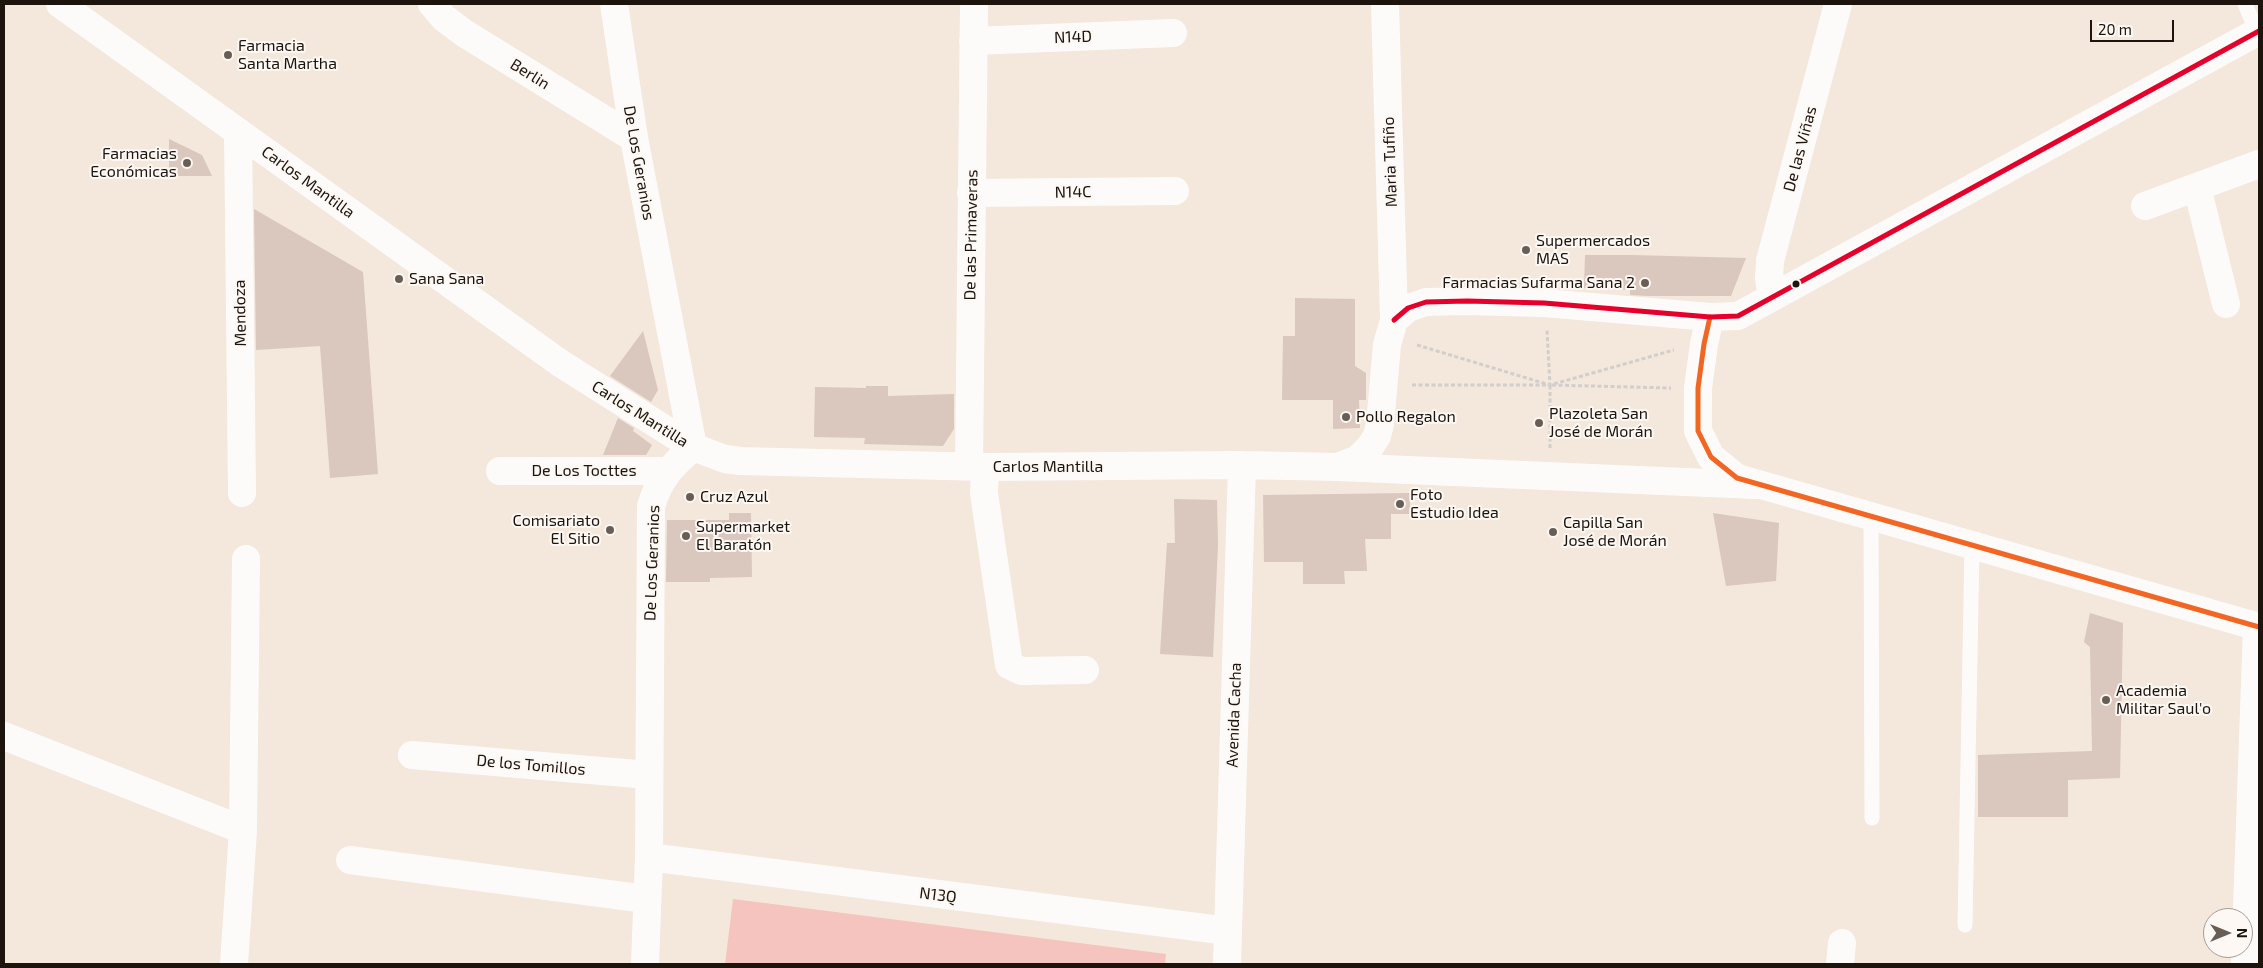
<!DOCTYPE html>
<meta charset="utf-8">
<style>
body{margin:0}
#map{position:relative;width:2263px;height:968px;overflow:hidden;background:#f4e7dc;font-family:"Exo 2",sans-serif}
canvas{display:block}
.frame{position:absolute;inset:0;border:5px solid #1c140d;pointer-events:none}
.north{position:absolute;left:2203px;top:908px;width:50px;height:50px;box-sizing:border-box;background:#fdf8f4;border:1px solid #a39d98;border-radius:50%;rotate:90deg;font-size:14px;font-weight:700;line-height:20px;text-align:center;color:#1c140d}
.north::after{content:'';display:block;margin:auto;width:18px;height:22px;background:#685e55;clip-path:polygon(50% 0,100% 100%,50% 72%,0 100%)}
.scale{position:absolute;left:2090px;top:20px;width:84px;height:22px;box-sizing:border-box;border:2px solid #1c140d;border-top:0;padding-left:6px;font-size:15px;line-height:18px;white-space:nowrap;color:#1c140d;-webkit-text-stroke:4px #fdf8f4;paint-order:stroke}
</style>
<div id="map">
<canvas width="2263" height="968"></canvas>
<div class="frame"></div>
<div class="north">N</div>
<div class="scale">20 m</div>
</div>
<script>
const ctx = document.querySelector('canvas').getContext('2d');
ctx.lineJoin = 'round';
function fill(path, color) { ctx.fillStyle = color; ctx.fill(path, 'evenodd'); }
function strokePath(path, color, width, dash) { ctx.strokeStyle = color; ctx.lineWidth = width; ctx.lineCap = dash ? 'butt' : 'round'; ctx.setLineDash(dash || []); ctx.stroke(path); }
function label(font, color, halo, rows, align = 'center') {
  ctx.font = font + ' "Exo 2",sans-serif'; ctx.lineWidth = 4; ctx.setLineDash([]); ctx.textBaseline = 'middle'; ctx.strokeStyle = halo; ctx.fillStyle = color; for (const [text, x, y, turn = 0] of rows) {
    ctx.save(); ctx.translate(x, y); ctx.rotate((+turn || 0) * Math.PI / 180); ctx.textAlign = isNaN(turn) ? turn : align; if (halo) ctx.strokeText(text, 0, 0); ctx.fillText(text, 0, 0); ctx.restore();
  }
}
fill(new Path2D(`
 M733,899L1166,954L1165,964H725Z`), '#f5c4be');
fill(new Path2D(`
 M169,139L202,155L212,176H169Z
 M254,209L363,272L378,474L330,478L320,346L256,350Z
 M1585,255H1631L1746,258L1731,296H1648L1630,295V290L1584,288Z
 M1295,298L1355,299V366L1366,373V400H1359L1360,428L1333,429V400H1282L1283,336H1295Z
 M643,331L658,390L651,402L610,376Z
 M866,386H888V396L954,394V429L943,446L864,444L865,438L814,437L815,387L866,388Z
 M618,418L634,428L633,431L652,445L646,455H603Z
 M1410,493V514H1391V539H1365L1367,571H1344L1345,584H1303V562H1264L1263,495Z
 M1174,499L1217,500L1218,544L1213,657L1160,654L1167,543H1175Z
 M729,513H751L752,577L710,578V582H666L667,520H729Z
 M1713,513L1779,523L1776,581L1726,586Z
 M2090,613L2123,623L2120,778L2068,780V817H1978V755L2092,751L2090,647L2084,642Z`), '#dac7bd');
strokePath(new Path2D(`
 M1417,345L1550,385L1674,350
 M1412,385H1550L1547,330
 M1550,448V385L1671,388`), '#d2cecb', 3, [4, 2.5]);
strokePath(new Path2D(`
 M2245,4L2257,32
 M1871,517L1872,818
 M1965,925L1972,546`), '#fdfbfa', 15);
strokePath(new Path2D(`
 M432,4L444,18L464,33L634,138
 M614,4L634,138L693,447C671,467 660,477 651,506L649,857L645,964
 M1385,4L1394,320
 M973,41L1173,33
 M238,132L242,493
 M2197,187L2226,304
 M971,193L1175,191
 M2145,206L2259,164
 M969,466L974,4
 M985,467L984,493L1009,665L1021,671L1085,670
 M1338,467L1755,485
 M500,471H667
 M4,736L243,830
 M412,755L649,775
 M649,857L1228,931
 M350,860L646,899
 M234,964L243,830L246,559
 M1840,964L1842,943
 M2245,964L2257,626`), '#fdfbfa', 28);
strokePath(new Path2D(`
 M60,4L560,363L693,447L725,459L740,461L985,467L1242,465L1338,467L1358,459L1370,447L1377,436L1380,424L1387,345L1394,320L1408,308L1426,302L1467,301L1544,303L1710,317L1738,316L2259,31
 M1772,296L1769,278L1770,261L1838,4
 M1710,317L1704,344L1698,388V431L1711,457L1737,478L2259,627
 M1227,964L1242,465`), '#fdfbfa', 28);
strokePath(new Path2D(`
 M1710,317L1704,344L1698,388V431L1711,457L1737,478L2259,627`), '#f26522', 5);
strokePath(new Path2D(`
 M1394,320L1408,308L1426,302L1467,301L1544,303L1710,317L1738,316L2259,31`), '#e4002b', 5);
for (const [x, y, r, color] of [
 [228,55,5,"#685e55"],
 [187,163,5,"#685e55"],
 [1526,250,5,"#685e55"],
 [399,279,5,"#685e55"],
 [1645,283,5,"#685e55"],
 [1796,284,4.5,"#1c140d"],
 [1346,417,5,"#685e55"],
 [1539,423,5,"#685e55"],
 [690,497,5,"#685e55"],
 [1400,504,5,"#685e55"],
 [610,530,5,"#685e55"],
 [1553,532,5,"#685e55"],
 [686,536,5,"#685e55"],
 [2106,700,5,"#685e55"]
]) { const dot = new Path2D(); dot.arc(x, y, r, 0, 2 * Math.PI); ctx.fillStyle = color; ctx.fill(dot); strokePath(dot, '#fdf8f4', 2); }
label('16px', '#1c140d', '#fdf8f4', [
 ["N14D",1073,37,-2],
 ["Berlin",530,74,32],
 ["De las Viñas",1800,149,-75],
 ["Maria Tufiño",1390,162,-92],
 ["De Los Geranios",639,163,80],
 ["Carlos Mantilla",308,182,36],
 ["N14C",1073,192,-1],
 ["De las Primaveras",971,235,-89],
 ["Mendoza",240,313,-91],
 ["Carlos Mantilla",640,414,32],
 ["Carlos Mantilla",1048,467],
 ["De Los Tocttes",584,471],
 ["De Los Geranios",652,563,-88],
 ["Avenida Cacha",1234,715,-88],
 ["De los Tomillos",531,765,5],
 ["N13Q",938,895,7]
]);
label('16px', '#1c140d', '#fdf8f4', [
 ["Farmacia",238,46],
 ["Santa Martha",238,64],
 ["Farmacias",177,154,"right"],
 ["Económicas",177,172,"right"],
 ["Supermercados",1536,241],
 ["MAS",1536,259],
 ["Sana Sana",409,279],
 ["Farmacias Sufarma Sana 2",1635,283,"right"],
 ["Plazoleta San",1549,414],
 ["José de Morán",1549,432],
 ["Pollo Regalon",1356,417],
 ["Foto",1410,495],
 ["Estudio Idea",1410,513],
 ["Cruz Azul",700,497],
 ["Comisariato",600,521,"right"],
 ["El Sitio",600,539,"right"],
 ["Capilla San",1563,523],
 ["José de Morán",1563,541],
 ["Supermarket",696,527],
 ["El Baratón",696,545],
 ["Academia",2116,691],
 ["Militar Saul'o",2116,709]
], 'left');
</script>
